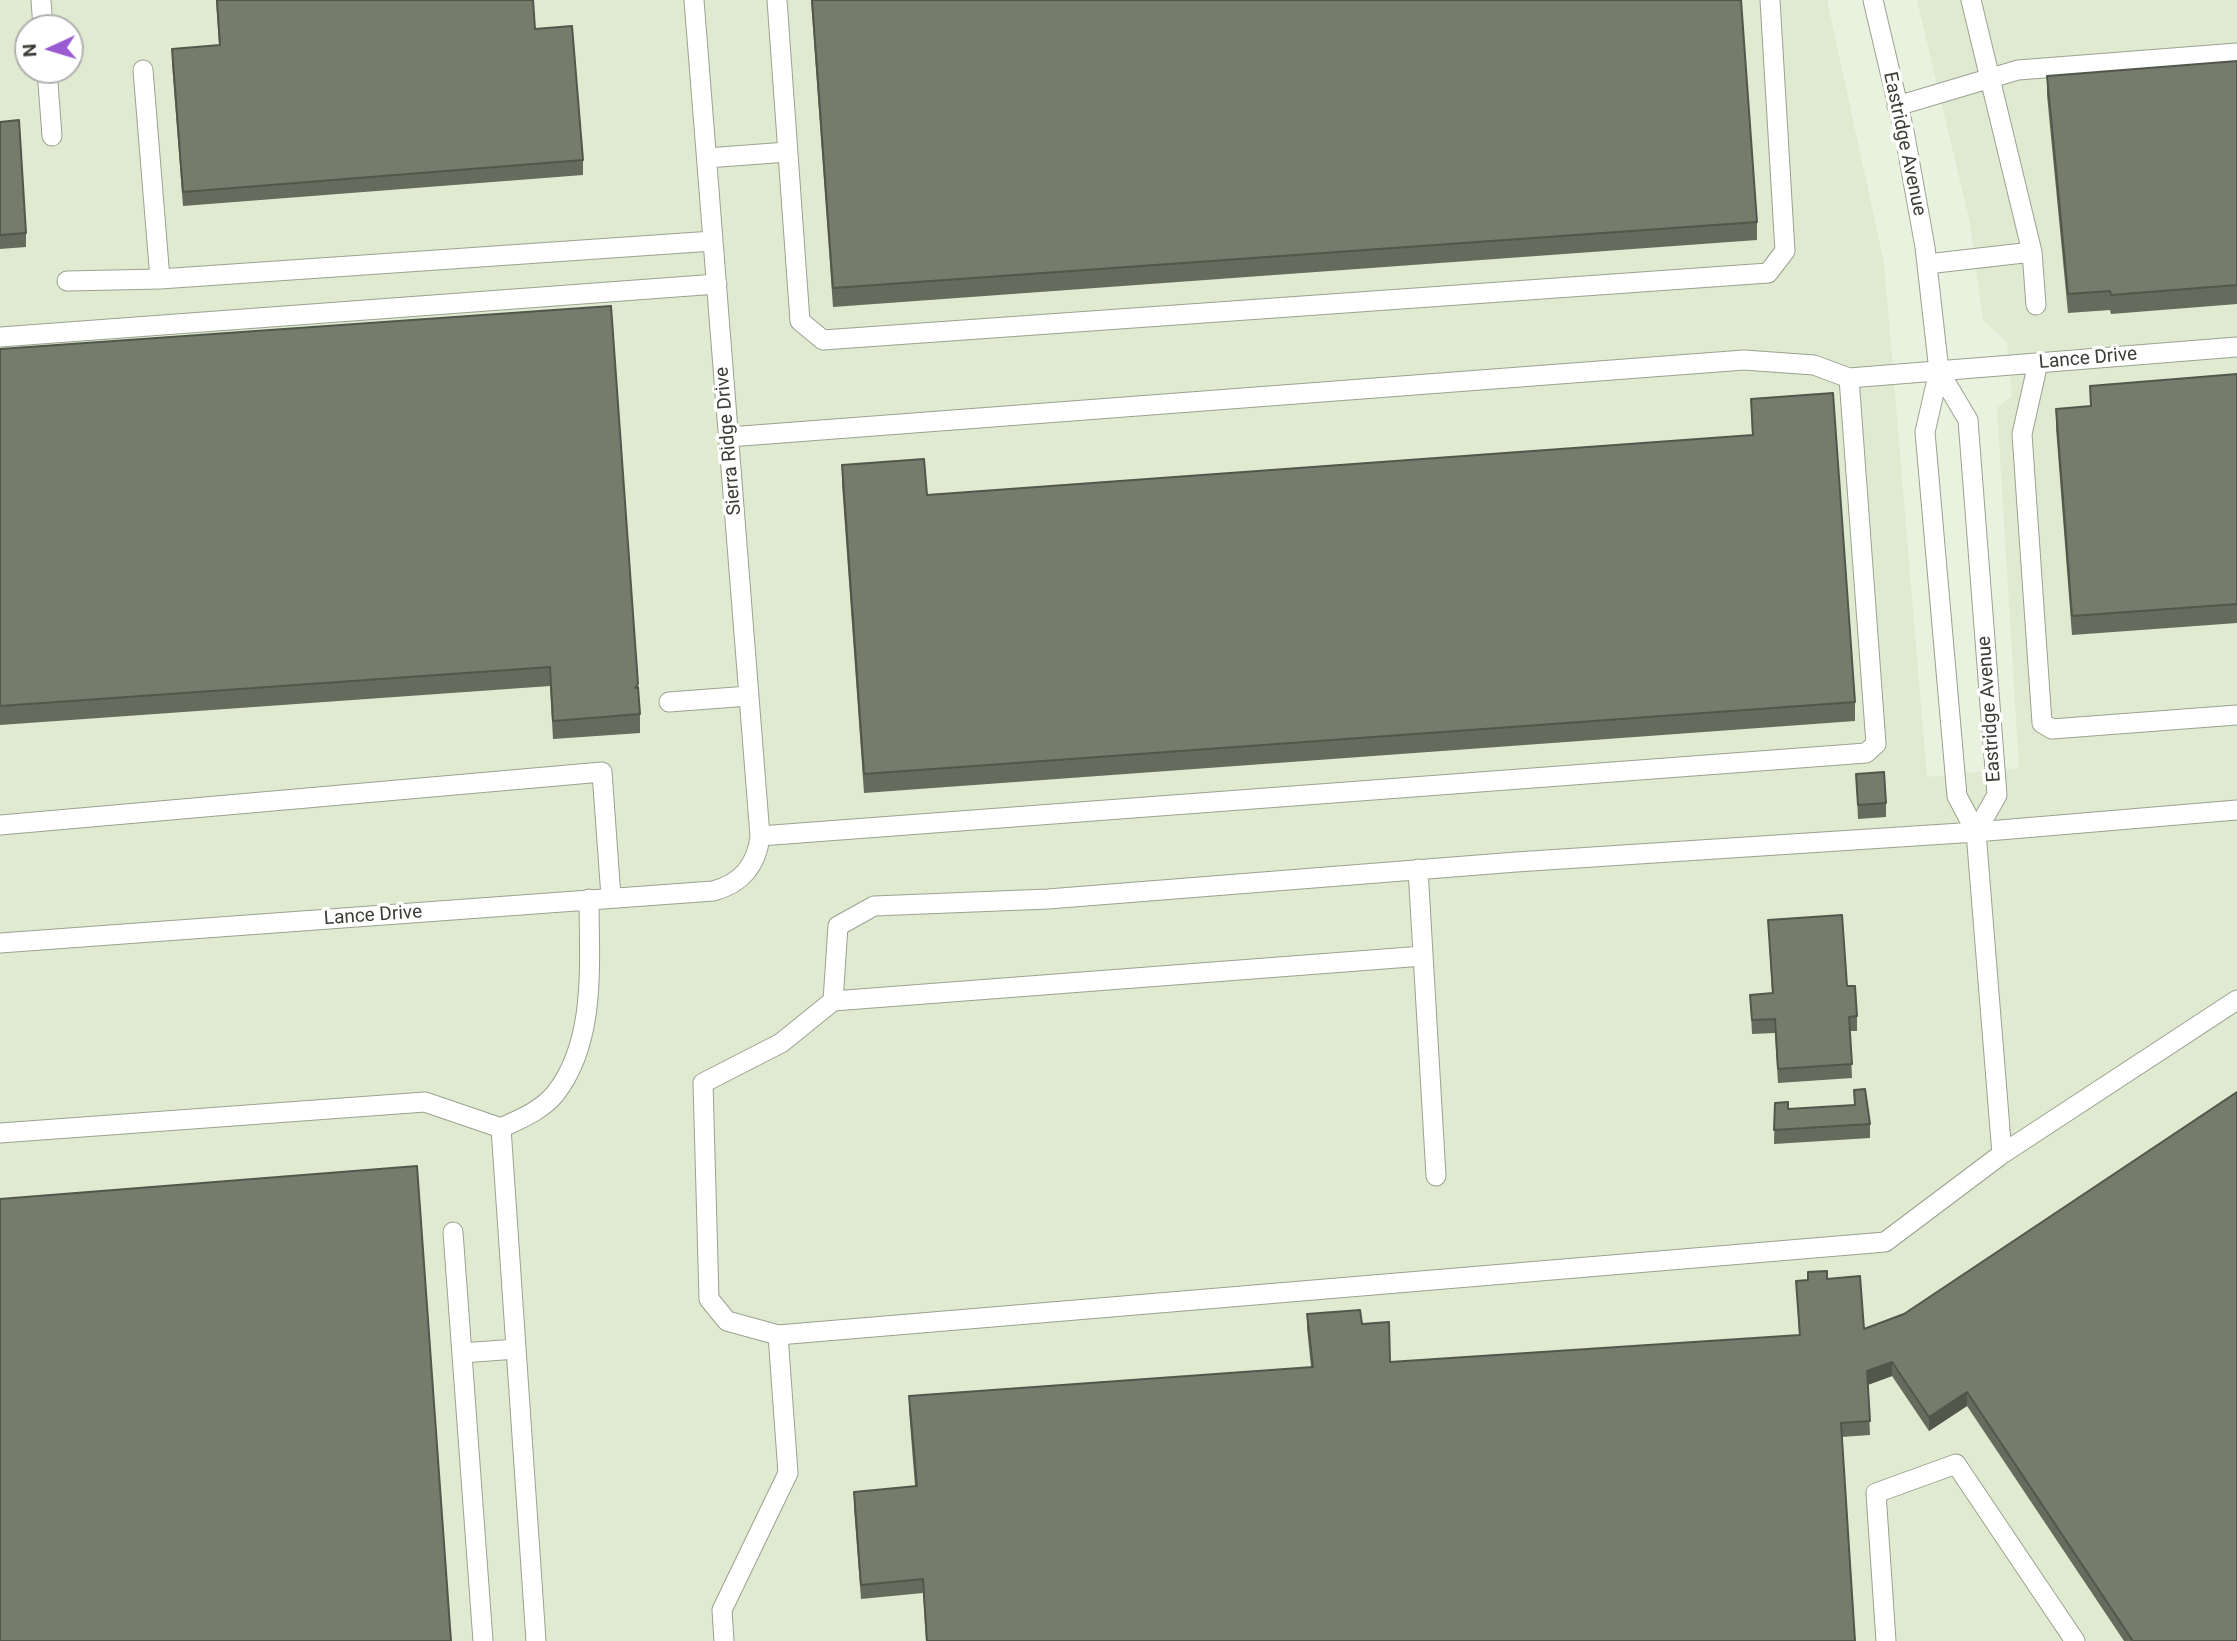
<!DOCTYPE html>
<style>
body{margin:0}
#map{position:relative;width:2237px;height:1641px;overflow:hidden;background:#e9f1df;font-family:Roboto,sans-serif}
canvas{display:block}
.north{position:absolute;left:14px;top:14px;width:70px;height:70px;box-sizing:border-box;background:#fff;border:2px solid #b1b2af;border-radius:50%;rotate:266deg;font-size:19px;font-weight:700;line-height:28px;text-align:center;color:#3b3e36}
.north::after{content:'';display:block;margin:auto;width:24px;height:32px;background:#9a5bd2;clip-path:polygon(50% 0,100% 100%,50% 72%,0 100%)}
</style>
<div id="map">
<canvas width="2237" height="1641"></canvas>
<div class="north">N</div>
</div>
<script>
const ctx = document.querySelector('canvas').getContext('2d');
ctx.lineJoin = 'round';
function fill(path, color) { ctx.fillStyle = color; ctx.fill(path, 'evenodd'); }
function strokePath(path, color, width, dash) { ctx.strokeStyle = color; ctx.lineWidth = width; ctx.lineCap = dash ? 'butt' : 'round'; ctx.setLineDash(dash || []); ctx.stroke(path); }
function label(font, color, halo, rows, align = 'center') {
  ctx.font = font + ' Roboto,sans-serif'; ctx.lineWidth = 7; ctx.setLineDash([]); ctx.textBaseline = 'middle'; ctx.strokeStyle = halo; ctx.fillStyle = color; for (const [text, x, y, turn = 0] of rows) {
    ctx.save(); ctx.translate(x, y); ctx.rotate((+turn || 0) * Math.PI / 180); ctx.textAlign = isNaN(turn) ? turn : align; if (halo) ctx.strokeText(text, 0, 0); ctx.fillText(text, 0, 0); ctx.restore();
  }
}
fill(new Path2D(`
 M0,0H1827L1884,263L1927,777L2019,768L1997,408L2012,396L2007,342L1983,320L1970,223L1917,0H2237V1641H0ZM28,28H70V70H28Z`), '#dfead0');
const minor = new Path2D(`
 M41,0L43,28
 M777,0L800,321L823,340L1768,273L1785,251L1770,0
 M47,70L52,136
 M143,70L160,279
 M1897,106L2018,70L2237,53
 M707,158L787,152
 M2032,252L2036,305
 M1927,264L2032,252L1971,0
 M67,281L160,279L713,241
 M0,337L717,284
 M2038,363L2022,434L2042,723L2052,729L2237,715
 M1939,371L1968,420L1997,795L1976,832
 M729,437L1744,360L1814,365L1849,378
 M669,702L749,696
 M0,825L602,772L611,897
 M760,836L1866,753L1876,744L1849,378L2237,347
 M1418,869L1436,1176
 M0,943L713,891C741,884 757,865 760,836L694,0
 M833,1001L1423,956
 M0,1133L425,1102L501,1128
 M2002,1154L2237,1000
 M453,1232L483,1641
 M778,1335L727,1321L709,1299L703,1083L781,1043L833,1001L838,926L874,906L1048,899L1516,862L1976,832L2237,810
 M462,1353L516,1349
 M536,1641L501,1128C520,1119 541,1111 555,1094C597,1041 589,962 589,899
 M724,1641L722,1610L788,1473L778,1335L1885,1242L2002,1154L1976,832L1957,796L1925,432L1939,371L1925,247L1904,131L1873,0
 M1886,1641L1876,1493L1956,1464L2075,1641`);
strokePath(minor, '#9aa290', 21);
strokePath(minor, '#fff', 19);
fill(new Path2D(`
 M216,0H533L535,29L583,160V175L183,206L172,63V49L219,45Z
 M811,0H1741L1757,222V240L833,307Z
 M2237,61V304L2111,314L2110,310L2068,313L2047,95V76Z
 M0,122L26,233V247L0,249Z
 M0,349L638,687L640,714V733L553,739L550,686L0,725Z
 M2237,374V623L2072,635L2056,428V409L2090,407V386Z
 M1751,399L1855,702V721L864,793L842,484V465L927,495L1752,435Z
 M1856,774L1886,803V817L1858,819Z
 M1768,920L1847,986L1857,1016V1031H1850L1852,1078L1778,1083L1775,1033L1752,1034L1750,995L1772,993Z
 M1854,1090L1870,1124V1138L1774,1144L1775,1103L1788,1109L1854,1105Z
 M1827,1279L1864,1329L1904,1314L2237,1641H2124L1967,1406L1929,1431L1892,1376L1868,1385L1870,1435L1841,1437L1855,1641H926L923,1593L861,1599L854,1507V1492L915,1486L909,1410V1396L1311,1367L1307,1328V1314L1362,1324L1390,1362L1799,1335L1796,1281Z`), '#656b5d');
fill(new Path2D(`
 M1892,1362V1376L1867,1385V1371Z
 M1967,1392V1406L1929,1431V1417Z`), '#52574c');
const building = new Path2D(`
 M217,0H533L535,29L572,26L583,160L183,192L172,49L220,45Z
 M812,0H1741L1757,222L833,288Z
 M2237,61V285L2111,295L2110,291L2068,294L2047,76Z
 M19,120L26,233L0,235V122Z
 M611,306L638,684L635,688L638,687L640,714L553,721L550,667L0,706V349Z
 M2237,374V604L2072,616L2056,409L2091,406L2090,386Z
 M1833,393L1855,702L864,774L842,465L924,459L927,495L1753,435L1751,399Z
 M1884,772L1886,803L1858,805L1856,774Z
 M1842,915L1847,986H1855L1857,1016L1849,1017L1852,1064L1778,1069L1775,1019L1752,1020L1750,995L1773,993L1768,920Z
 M1865,1089L1870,1124L1774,1130L1775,1103L1788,1102V1109L1855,1105L1854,1090Z
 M2237,1092V1641H2133L1967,1392L1929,1417L1892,1362L1867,1371L1870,1421L1841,1423L1855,1641H927L923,1579L861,1585L854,1492L917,1486L909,1396L1313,1367L1307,1314L1360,1310L1362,1324L1389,1322L1390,1362L1800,1335L1796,1281L1808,1280V1272L1827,1271V1279L1860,1276L1864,1329L1904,1314Z
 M417,1166L451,1641H0V1199Z`);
fill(building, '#757c6c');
strokePath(building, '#52574c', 2);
label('19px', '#3b3e36', '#fff', [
 ["Eastridge Avenue",1904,144,78],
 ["Lance Drive",2088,359,-5],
 ["Sierra Ridge Drive",729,441,-95],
 ["Eastridge Avenue",1990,709,-94],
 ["Lance Drive",373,916,-4]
]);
</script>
